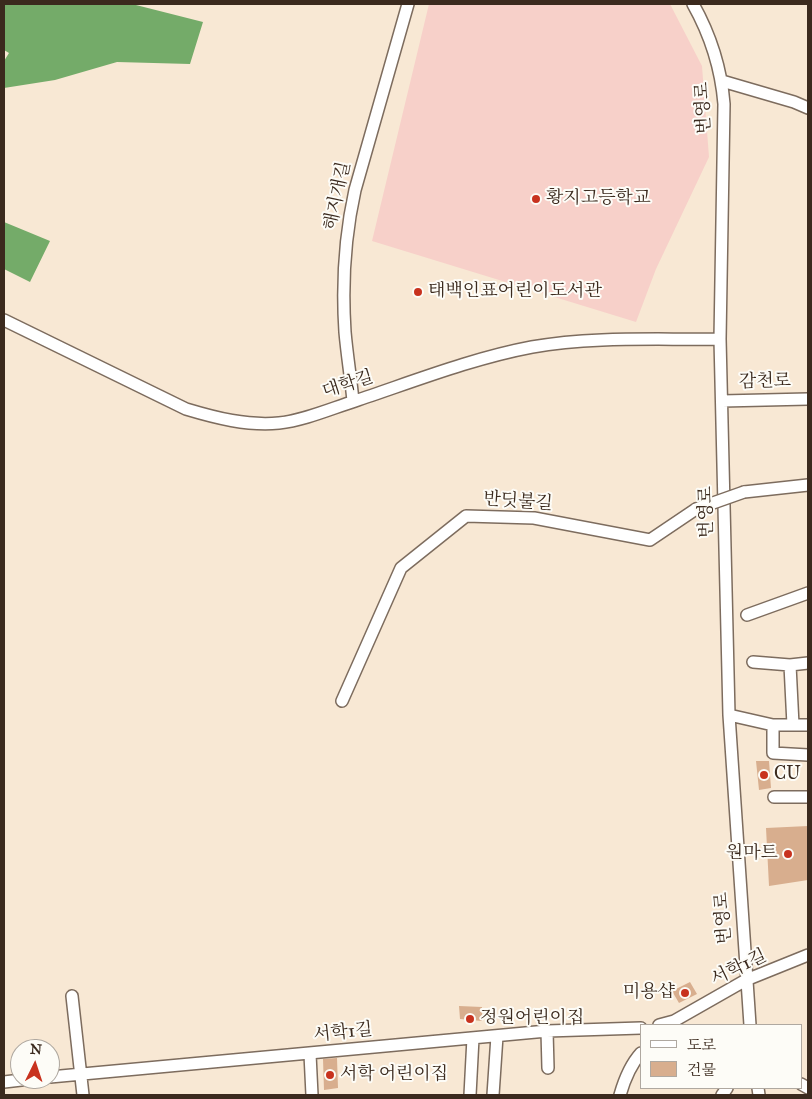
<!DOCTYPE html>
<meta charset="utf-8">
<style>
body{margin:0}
#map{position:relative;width:812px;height:1099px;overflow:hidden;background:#f8e8d4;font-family:"IM FELL Great Primer","Noto Serif KR",serif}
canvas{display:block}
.frame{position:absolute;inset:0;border:5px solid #3b2a1e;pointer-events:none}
.legend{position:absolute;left:640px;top:1024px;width:162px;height:65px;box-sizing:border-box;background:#fdfcf7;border:1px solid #afa8a0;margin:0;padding:6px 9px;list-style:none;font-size:15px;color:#3b2a1e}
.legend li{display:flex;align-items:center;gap:10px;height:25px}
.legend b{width:25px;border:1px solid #afa8a0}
.north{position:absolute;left:10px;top:1039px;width:50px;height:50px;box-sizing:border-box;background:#fdfcf7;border:1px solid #afa8a0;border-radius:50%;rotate:4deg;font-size:14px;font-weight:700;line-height:20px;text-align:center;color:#3b2a1e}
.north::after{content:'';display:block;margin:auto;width:18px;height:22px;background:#c8321e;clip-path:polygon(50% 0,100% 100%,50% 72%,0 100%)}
</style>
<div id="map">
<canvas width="812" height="1099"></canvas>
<div class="frame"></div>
<ul class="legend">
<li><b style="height:6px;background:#fff"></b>도로</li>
<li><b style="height:14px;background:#d8ae8e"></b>건물</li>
</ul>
<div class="north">N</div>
</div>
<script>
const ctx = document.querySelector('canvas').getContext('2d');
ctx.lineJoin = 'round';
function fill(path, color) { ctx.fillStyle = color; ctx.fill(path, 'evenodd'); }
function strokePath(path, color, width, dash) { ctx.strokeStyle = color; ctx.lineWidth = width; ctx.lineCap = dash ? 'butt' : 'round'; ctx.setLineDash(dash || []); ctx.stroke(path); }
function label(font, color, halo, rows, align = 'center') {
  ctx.font = font + ' "IM FELL Great Primer","Noto Serif KR",serif'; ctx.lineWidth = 4; ctx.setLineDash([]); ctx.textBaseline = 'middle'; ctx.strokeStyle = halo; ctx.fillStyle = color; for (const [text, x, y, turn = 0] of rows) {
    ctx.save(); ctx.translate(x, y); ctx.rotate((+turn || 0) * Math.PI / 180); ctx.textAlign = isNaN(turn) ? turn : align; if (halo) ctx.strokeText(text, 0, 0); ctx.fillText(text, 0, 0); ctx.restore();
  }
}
fill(new Path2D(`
 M429,4H670L702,66L709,157L656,269L636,322L372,241Z`), '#f7d0c9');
fill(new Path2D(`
 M4,4H132L203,22L190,64L117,62L55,80L4,88V61L9,53L4,50Z
 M4,222L50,241L30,282L4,269Z`), '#74ab69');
fill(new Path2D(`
 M756,761H769L771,788L759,790Z
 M808,826V880L769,886L766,828Z
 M690,982L697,994L679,1003L672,991Z
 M459,1006L482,1007V1021L460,1019Z
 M337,1058L338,1088L324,1090L323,1059Z`), '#d8ae8e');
const minor = new Path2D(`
 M693,4C711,36 721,67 724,104L720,339L729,715L750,1025
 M722,81L794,102L808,108
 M4,320L186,409C216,418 247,426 279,423C305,420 330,409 355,401C412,382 473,358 532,347C593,336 658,340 720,339
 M353,401C351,379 347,355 345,332C342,286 345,235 355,190L408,4
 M722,401L808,399
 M744,492L808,485
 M747,615L808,593
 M753,662L790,665
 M342,701L401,568L466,516L534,518L650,540L696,509
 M729,715L773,725H808
 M773,725V753L808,755
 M793,725L790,665L808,663
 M774,797H808
 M72,996L83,1095
 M659,1025L674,1021L746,980L808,955
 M547,1031L548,1068
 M310,1054L312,1095
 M50,1077L547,1031L641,1028
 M4,1082L30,1079
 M801,1084L808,1088
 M758,1088L759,1095
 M470,1095L473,1038
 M493,1095L497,1036
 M620,1095C624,1081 631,1064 641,1053
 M722,1095L727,1088`);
strokePath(minor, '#7d6c5e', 14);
strokePath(minor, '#fff', 11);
const minorBridge = new Path2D(`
 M696,509L744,492`);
strokePath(minorBridge, '#7d6c5e', 14, []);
strokePath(minorBridge, '#fff', 11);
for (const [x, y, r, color] of [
 [536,199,5,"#c8321e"],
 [418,292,5,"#c8321e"],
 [764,775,5,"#c8321e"],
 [788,854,5,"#c8321e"],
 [685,993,5,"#c8321e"],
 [470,1019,5,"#c8321e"],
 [330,1075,5,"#c8321e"]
]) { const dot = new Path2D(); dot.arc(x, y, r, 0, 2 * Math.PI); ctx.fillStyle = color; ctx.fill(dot); strokePath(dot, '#fdfcf7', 2); }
label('18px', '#3b2a1e', '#fdfcf7', [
 ["번영로",704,108,-93],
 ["해지개길",338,196,-78],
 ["감천로",765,382,-1],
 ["대학길",348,385,-18],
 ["반딧불길",518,502,4],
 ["번영로",707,512,-91],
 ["번영로",724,918,-94],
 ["서학1길",739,968,-26],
 ["서학1길",343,1033,-6]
]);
label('18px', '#3b2a1e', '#fdfcf7', [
 ["황지고등학교",546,199],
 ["태백인표어린이도서관",428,292],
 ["CU",774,775],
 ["원마트",778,854,"right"],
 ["미용샵",675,993,"right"],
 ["정원어린이집",480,1019],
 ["서학 어린이집",340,1075]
], 'left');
</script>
